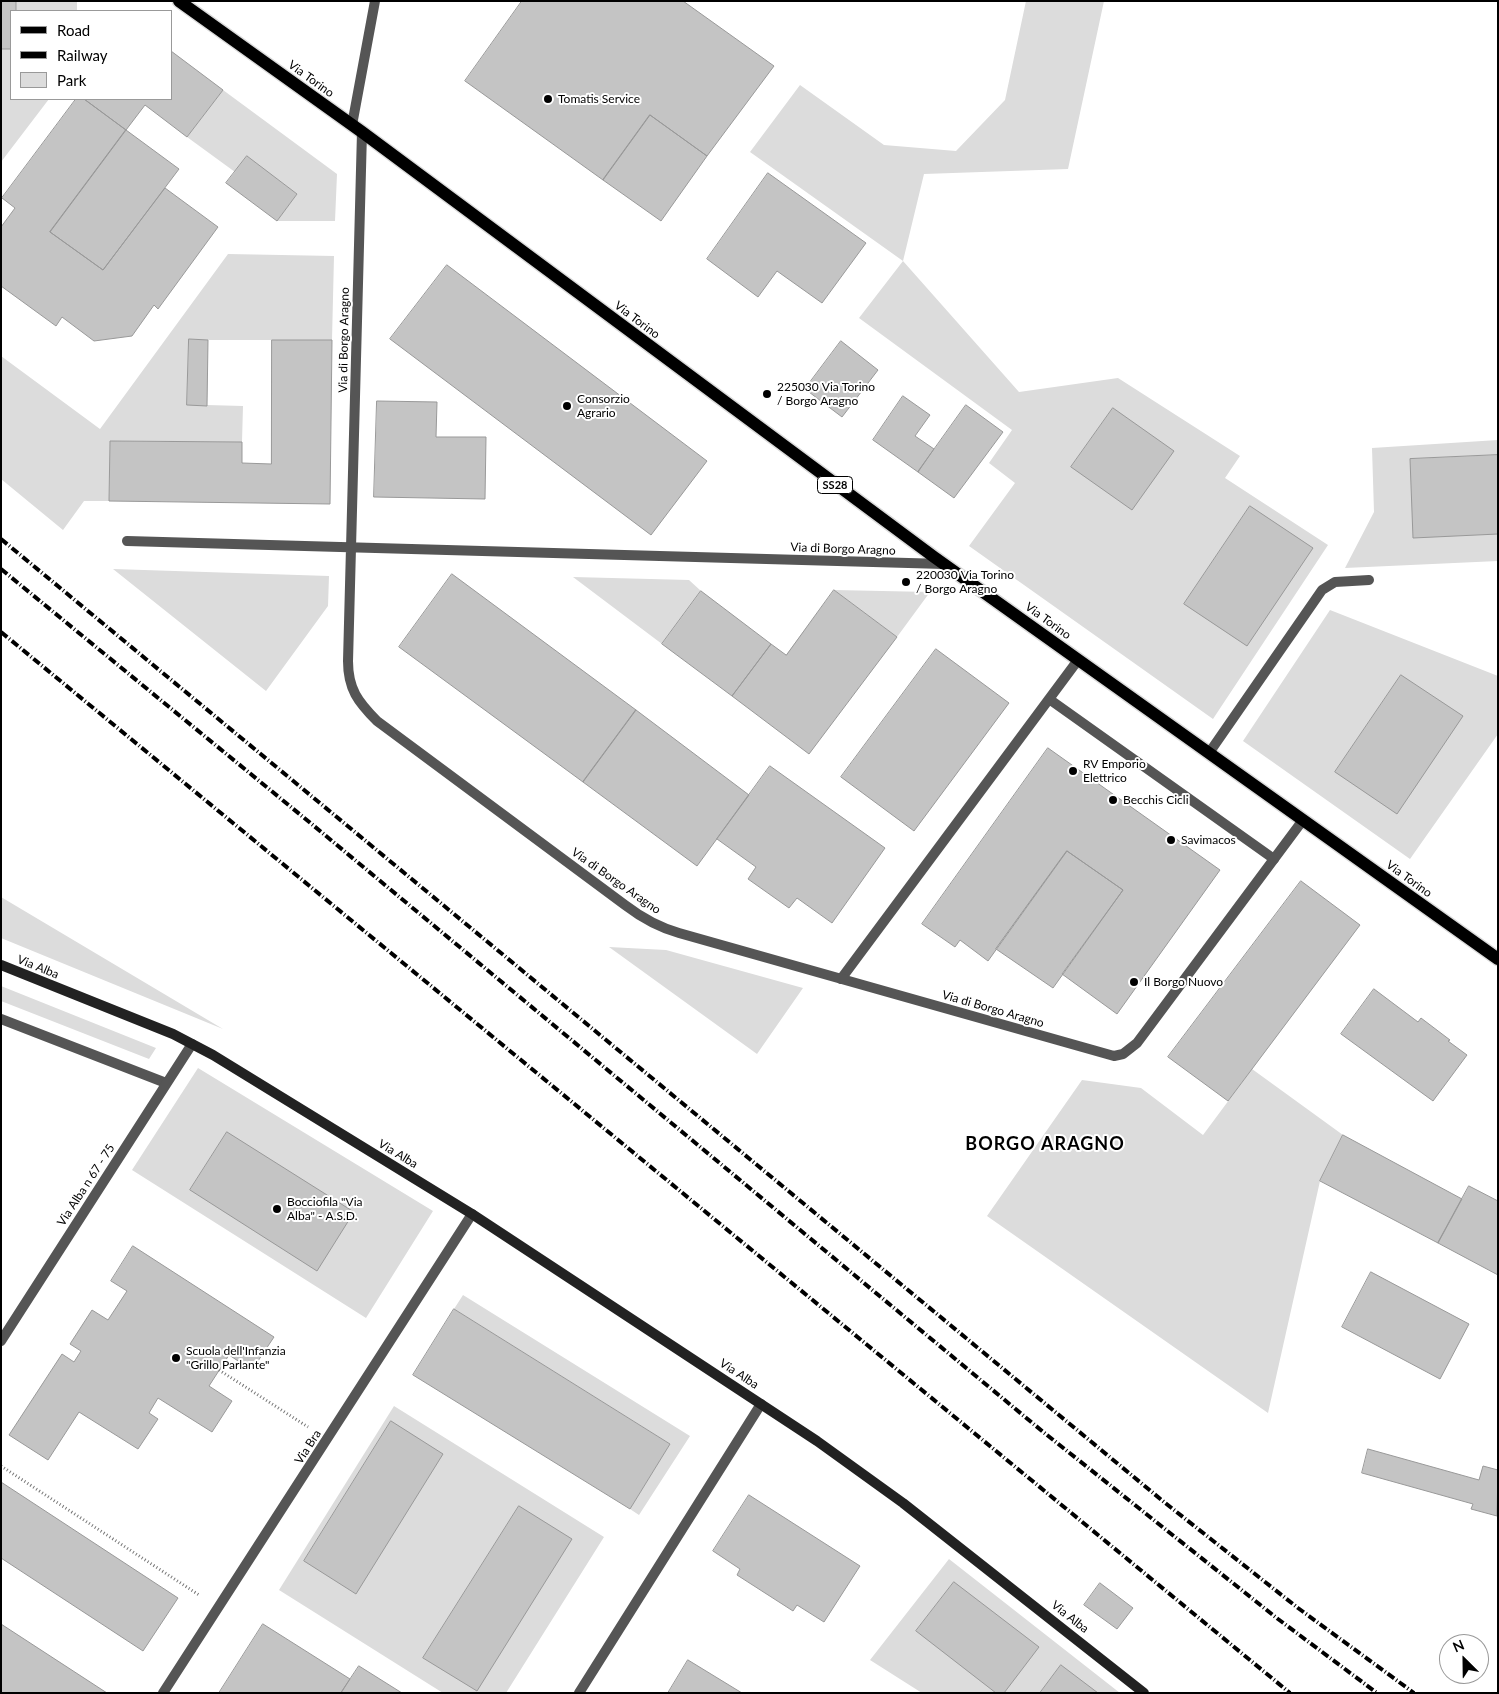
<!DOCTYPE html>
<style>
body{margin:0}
#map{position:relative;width:1499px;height:1694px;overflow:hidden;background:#fff;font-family:Lato,sans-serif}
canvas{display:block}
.frame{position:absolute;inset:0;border:2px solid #000;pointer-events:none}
.legend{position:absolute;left:10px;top:10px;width:162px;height:90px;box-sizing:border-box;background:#fff;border:1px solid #999;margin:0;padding:6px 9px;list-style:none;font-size:15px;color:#000}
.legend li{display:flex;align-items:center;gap:10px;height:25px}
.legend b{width:25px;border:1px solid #999}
.north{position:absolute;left:1439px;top:1634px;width:50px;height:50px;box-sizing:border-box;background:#fff;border:1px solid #999;border-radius:50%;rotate:337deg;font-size:14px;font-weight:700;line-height:20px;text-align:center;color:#000}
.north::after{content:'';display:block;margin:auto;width:18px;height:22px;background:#000;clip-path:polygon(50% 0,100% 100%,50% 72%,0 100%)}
</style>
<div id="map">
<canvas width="1499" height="1694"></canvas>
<div class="frame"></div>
<ul class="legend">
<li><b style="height:6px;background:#000"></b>Road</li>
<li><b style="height:6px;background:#000"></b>Railway</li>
<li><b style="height:14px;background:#dcdcdc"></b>Park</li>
</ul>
<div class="north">N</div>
</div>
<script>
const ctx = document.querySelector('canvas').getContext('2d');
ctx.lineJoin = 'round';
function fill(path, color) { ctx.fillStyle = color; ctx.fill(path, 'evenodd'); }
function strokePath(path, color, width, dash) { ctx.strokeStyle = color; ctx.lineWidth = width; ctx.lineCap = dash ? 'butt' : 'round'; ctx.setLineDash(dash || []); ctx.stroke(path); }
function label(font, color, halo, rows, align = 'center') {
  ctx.font = font + ' Lato,sans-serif'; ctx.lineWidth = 4; ctx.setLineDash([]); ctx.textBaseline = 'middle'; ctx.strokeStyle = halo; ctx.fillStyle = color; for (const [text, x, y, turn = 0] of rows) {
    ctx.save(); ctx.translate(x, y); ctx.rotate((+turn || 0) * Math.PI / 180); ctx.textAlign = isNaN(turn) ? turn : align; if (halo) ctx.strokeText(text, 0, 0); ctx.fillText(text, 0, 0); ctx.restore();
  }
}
fill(new Path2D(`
 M1,1H77V11H11V99H49L1,162Z
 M1026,1H1104L1068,169L924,174L903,261L1019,392L1118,378L1240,456L1225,478L1328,545L1213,719L969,546L1015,483L989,463L1012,430L859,318L903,261L750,152L800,85L884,145L956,151L1005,100Z
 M223,90L337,174L335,221H277L297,194L247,157L235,172L187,137Z
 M228,254L334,256L332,340H208L207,405L243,406L242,442L110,441L109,501H84L63,530L1,479V356L100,429Z
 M1498,440V561L1345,568L1374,512L1372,448Z
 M113,569L329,576L328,606L266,691Z
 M573,577L689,580L701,591L662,644Z
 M834,590L930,592L897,637Z
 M1330,610L1498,676V734L1410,859L1243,741Z
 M1,897L223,1029L1,938Z
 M609,947L666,950L803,988L757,1054Z
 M1,986L156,1048L149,1059L1,1001Z
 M198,1068L433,1211L366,1318L132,1170Z
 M1252,1069L1343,1135L1320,1181L1268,1413L987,1216L1082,1080L1141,1088L1203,1135Z
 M463,1295L690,1436L639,1515L630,1509L670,1444L454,1309Z
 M394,1406L604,1537L506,1693H443L279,1590Z
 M949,1559L1120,1693H922L870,1660Z`), '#dcdcdc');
const building = new Path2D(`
 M1,1H16V11H11V49H1Z
 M522,1H683L774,66L707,156L650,115L603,180L465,81Z
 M171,51L223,90L187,137L145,105L126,130L84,99H171Z
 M76,99H84L126,130L50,232L103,270L165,188L218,227L158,309L154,305L132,336L94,341L62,317L56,326L1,286V227L15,208L2,198Z
 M650,115L707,156L661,221L603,180Z
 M126,130L179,169L103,270L50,232Z
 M247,156L297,194L277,221L226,183Z
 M768,173L866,243L822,303L777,271L758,297L707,259Z
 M447,265L707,461L651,535L390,339Z
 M189,339L208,340L207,406L187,405Z
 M272,340H332L330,504L109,501L110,441L242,442V463L271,464Z
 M841,341L878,370L842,417L805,389Z
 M903,396L930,415L915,436L934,449L918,472L873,440Z
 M377,401L437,402L436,437H486L485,499L374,497Z
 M966,405L1003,432L954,498L918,472Z
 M1113,408L1174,451L1132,510L1071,467Z
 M1498,455V534L1413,538L1410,459Z
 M1250,506L1313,548L1247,646L1184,604Z
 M452,574L636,710L583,782L399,647Z
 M834,590L897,637L809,754L732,696L771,644L786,655Z
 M701,591L771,644L732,696L662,644Z
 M936,649L1009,703L914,831L841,777Z
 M1401,675L1463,716L1397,814L1335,772Z
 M636,710L749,795L697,866L583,782Z
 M1048,748L1220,870L1117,1014L1062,974L1123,890L1067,851L988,961L960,940L955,947L922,924Z
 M770,766L885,848L832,923L797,898L789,908L748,879L756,867L717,839Z
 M1067,851L1123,890L1053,988L996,949Z
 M1301,881L1360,925L1228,1101L1168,1057Z
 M1374,989L1418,1022L1421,1018L1450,1040L1448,1041L1467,1055L1433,1101L1341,1034Z
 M227,1132L354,1212L317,1271L190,1190Z
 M1343,1135L1462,1199L1438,1243L1320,1181Z
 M1469,1186L1498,1201V1275L1438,1243Z
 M133,1246L274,1337L252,1370L229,1355L209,1386L232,1401L212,1432L158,1398L149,1413L158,1419L138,1449L79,1412L48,1460L9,1435L62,1354L74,1362L81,1351L70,1344L92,1310L108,1320L127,1291L111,1281Z
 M1371,1272L1469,1324L1440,1379L1342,1327Z
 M454,1309L670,1444L630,1509L413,1375Z
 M391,1421L443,1454L356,1594L304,1561Z
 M1368,1449L1479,1480L1483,1466L1498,1470L1497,1516L1471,1509L1473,1504L1362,1473Z
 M1,1482L178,1598L143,1651L1,1558Z
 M749,1495L860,1566L824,1622L797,1605L793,1611L737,1575L740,1569L713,1551Z
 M519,1506L572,1539L477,1691L423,1658Z
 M954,1582L1039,1647L1004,1693H996L916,1631Z
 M1100,1583L1133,1608L1117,1629L1084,1605Z
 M1,1624L107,1693H1Z
 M263,1624L350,1679L341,1693H219Z
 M688,1660L742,1693H668Z
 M1061,1665L1098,1693H1040Z
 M359,1666L402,1693H341Z`);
fill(building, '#c4c4c4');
strokePath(building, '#999', 1);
const primary = new Path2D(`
 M179,1L362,132L934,557L1498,959`);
strokePath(primary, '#dbdbdb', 15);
strokePath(new Path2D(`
 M219,1370L308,1427
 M1,1466L199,1595`), '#777', 3, [1, 2.5]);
strokePath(new Path2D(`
 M1049,699L1274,859
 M1209,753L1322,590L1335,582L1369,580
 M841,979L1078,660
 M1,1019L166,1083`), '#555', 10);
strokePath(new Path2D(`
 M352,125L375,1
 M362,132L348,661C348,689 358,702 377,721L625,905C642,918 658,927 679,933L1114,1056L1123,1054L1137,1043L1303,820
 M127,541L944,564
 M1,1341L192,1044
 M163,1693L472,1214
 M579,1693L761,1404`), '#555', 10);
strokePath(new Path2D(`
 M1,965L173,1034L213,1055L472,1214L817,1441L903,1503L1144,1693`), '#222', 10);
strokePath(primary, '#000', 12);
strokePath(new Path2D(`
 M1,539L1164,1502L1298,1608L1414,1693
 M1,569L308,821L1042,1431L1278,1619L1377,1693
 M1,632L1290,1693`), '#000', 4, [8, 2.5, 1, 2.5]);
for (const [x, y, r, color] of [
 [548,99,5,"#000"],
 [767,394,5,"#000"],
 [567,406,5,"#000"],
 [906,582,5,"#000"],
 [1073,771,5,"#000"],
 [1113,800,5,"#000"],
 [1171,840,5,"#000"],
 [1134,982,5,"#000"],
 [277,1209,5,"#000"],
 [176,1358,5,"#000"]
]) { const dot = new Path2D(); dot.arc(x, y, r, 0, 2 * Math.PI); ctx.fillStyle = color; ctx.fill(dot); strokePath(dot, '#fff', 2); }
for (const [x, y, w] of [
 [835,485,35]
]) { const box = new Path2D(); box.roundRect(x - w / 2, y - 8.5, w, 17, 4); ctx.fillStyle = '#fff'; ctx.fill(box); strokePath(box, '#000', 1); }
label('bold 11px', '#000', null, [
 ["SS28",835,485]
]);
label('12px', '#000', '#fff', [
 ["Via Torino",311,79,36],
 ["Via Torino",637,320,37],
 ["Via di Borgo Aragno",344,340,-89],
 ["Via di Borgo Aragno",843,549,2],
 ["Via Torino",1048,621,36],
 ["Via Torino",1409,879,36],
 ["Via di Borgo Aragno",616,881,35],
 ["Via Alba",38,967,22],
 ["Via di Borgo Aragno",993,1009,16],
 ["Via Alba",398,1154,31],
 ["Via Alba n 67 - 75",86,1185,-57],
 ["Via Alba",739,1374,33],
 ["Via Bra",308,1447,-57],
 ["Via Alba",1070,1617,38]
]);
label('12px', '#000', '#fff', [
 ["Tomatis Service",558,99],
 ["225030 Via Torino",777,387],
 ["/ Borgo Aragno",777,401],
 ["Consorzio",577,399],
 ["Agrario",577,413],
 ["220030 Via Torino",916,575],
 ["/ Borgo Aragno",916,589],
 ["RV Emporio",1083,764],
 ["Elettrico",1083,778],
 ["Becchis Cicli",1123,800],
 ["Savimacos",1181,840],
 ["Il Borgo Nuovo",1144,982],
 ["Bocciofila \"Via",287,1202],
 ["Alba\" - A.S.D.",287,1216],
 ["Scuola dell'Infanzia",186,1351],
 ["\"Grillo Parlante\"",186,1365]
], 'left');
ctx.letterSpacing = '1px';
label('bold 18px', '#000', '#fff', [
 ["BORGO ARAGNO",1045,1144]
]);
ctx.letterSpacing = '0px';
</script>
